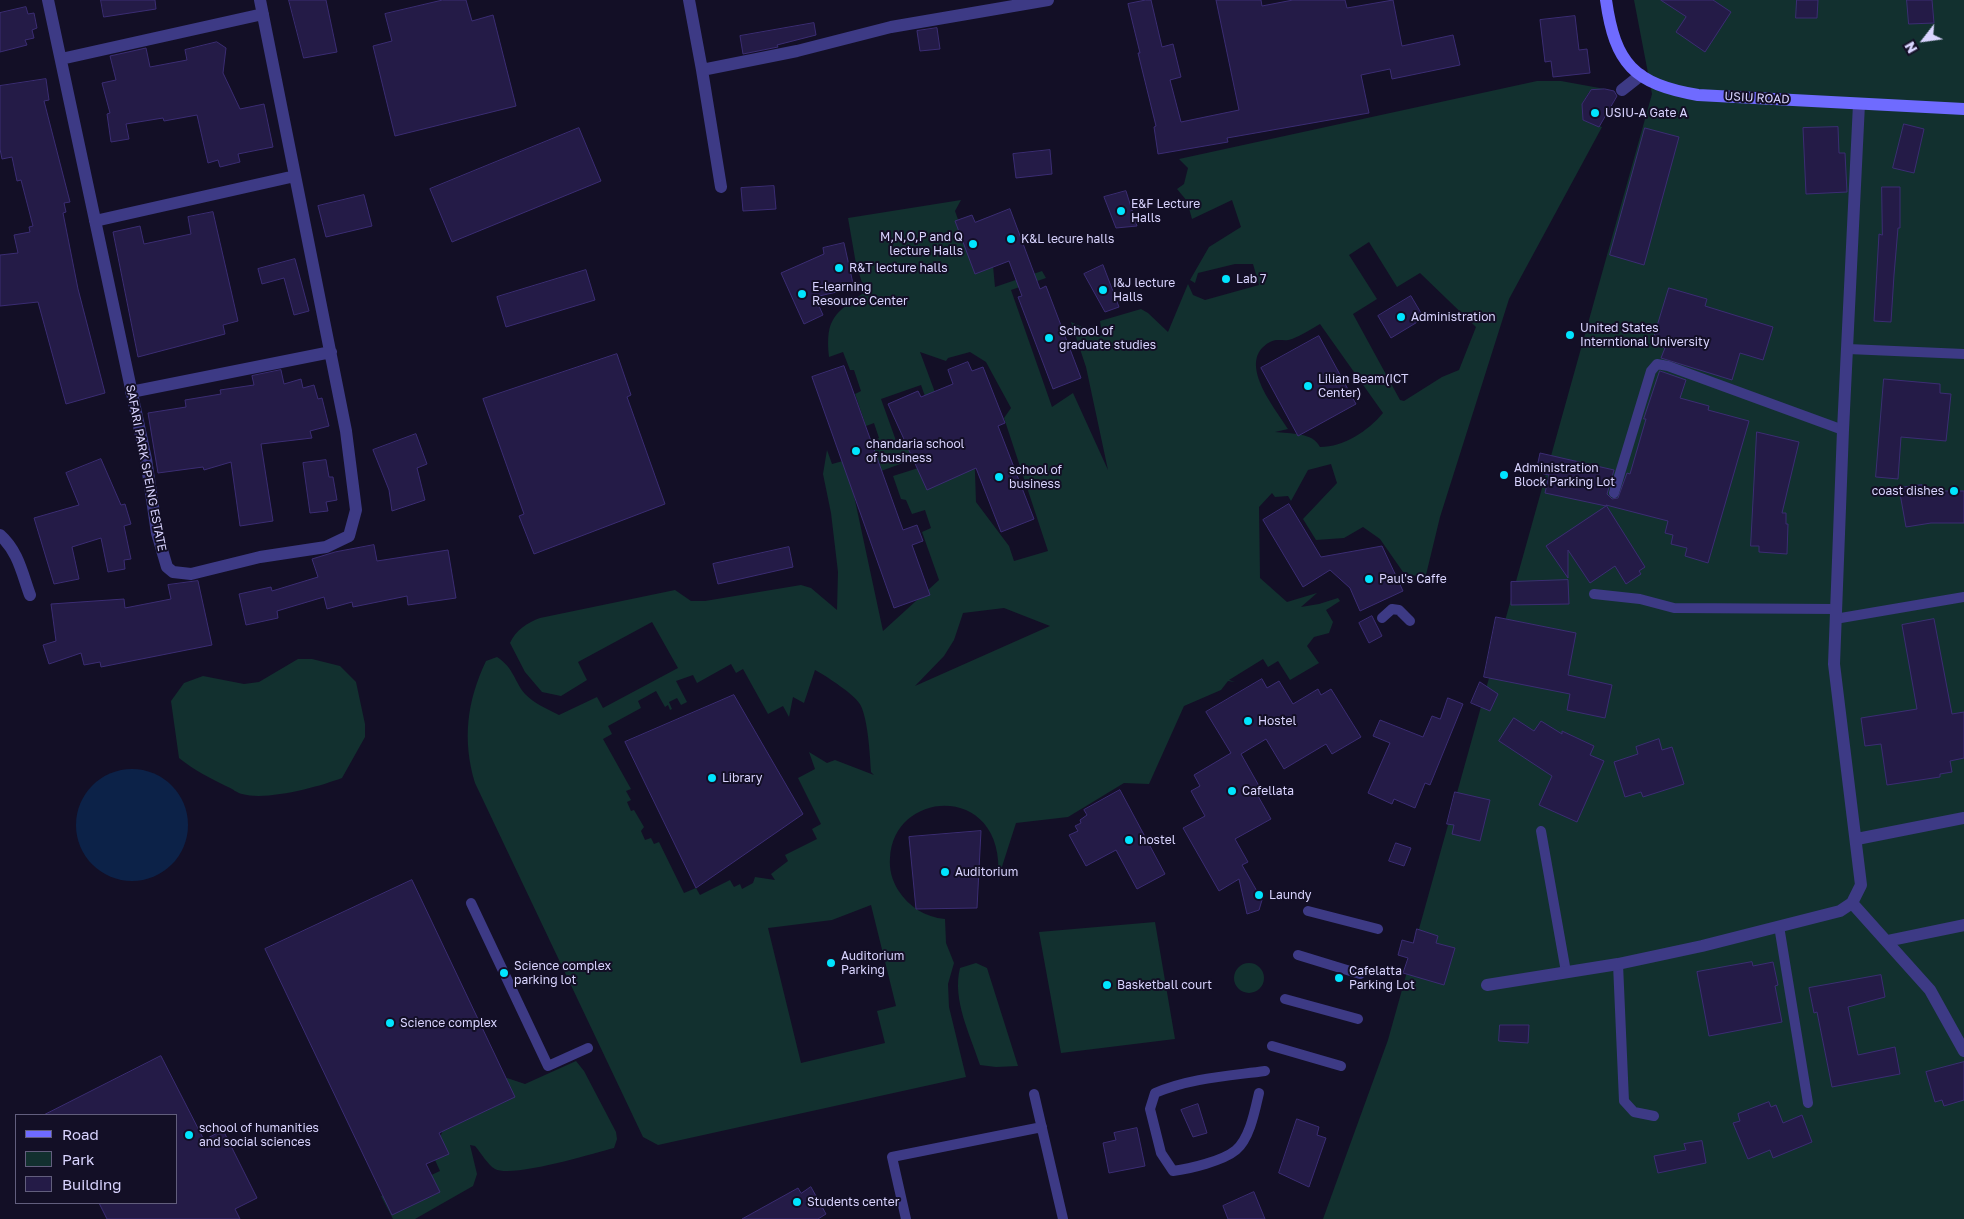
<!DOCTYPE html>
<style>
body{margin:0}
#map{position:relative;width:1964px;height:1219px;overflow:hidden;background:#130f26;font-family:"Golos Text",sans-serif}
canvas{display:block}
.legend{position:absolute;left:15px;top:1114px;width:162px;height:90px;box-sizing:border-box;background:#130f26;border:1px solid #625e7d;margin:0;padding:6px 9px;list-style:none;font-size:15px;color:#d9d4ff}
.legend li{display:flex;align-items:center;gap:10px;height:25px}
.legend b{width:25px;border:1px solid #625e7d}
.north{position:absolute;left:1899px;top:15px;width:50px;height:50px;-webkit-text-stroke:4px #130f26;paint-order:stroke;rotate:240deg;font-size:14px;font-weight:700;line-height:20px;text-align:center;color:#d9d4ff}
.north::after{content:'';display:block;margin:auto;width:18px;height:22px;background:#d9d4ff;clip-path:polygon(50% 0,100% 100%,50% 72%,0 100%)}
</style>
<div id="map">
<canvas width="1964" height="1219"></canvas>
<ul class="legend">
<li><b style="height:6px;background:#6f6bff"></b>Road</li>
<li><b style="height:14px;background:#12302f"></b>Park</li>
<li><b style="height:14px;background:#241b47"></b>Building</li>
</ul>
<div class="north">N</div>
</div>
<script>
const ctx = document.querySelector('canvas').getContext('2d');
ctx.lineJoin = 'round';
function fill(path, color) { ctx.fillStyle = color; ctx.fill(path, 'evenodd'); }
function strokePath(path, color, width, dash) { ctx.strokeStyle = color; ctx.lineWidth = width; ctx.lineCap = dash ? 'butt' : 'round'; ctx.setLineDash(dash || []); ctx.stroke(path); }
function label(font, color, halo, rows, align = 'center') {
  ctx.font = font + ' "Golos Text",sans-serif'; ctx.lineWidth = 4; ctx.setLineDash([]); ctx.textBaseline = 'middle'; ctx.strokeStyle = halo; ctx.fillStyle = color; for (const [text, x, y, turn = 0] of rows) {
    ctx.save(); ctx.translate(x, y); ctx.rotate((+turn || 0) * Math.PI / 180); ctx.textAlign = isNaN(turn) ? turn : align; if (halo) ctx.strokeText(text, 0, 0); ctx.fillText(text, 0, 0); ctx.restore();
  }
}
fill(new Path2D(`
 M1634,0H1964V1219H1323L1388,1040L1652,94Z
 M1537,81H1561L1605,89L1589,92L1582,104L1583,120L1602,127L1509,299L1440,517L1425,579L1403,572L1380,539L1363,527L1344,538L1316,540L1303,519L1337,483L1331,464L1308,470L1291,501L1288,496L1275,497L1272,493L1259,507L1260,578L1287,602L1317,593L1301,607L1319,604L1338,598L1340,601L1326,610L1333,622L1329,633L1314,637L1307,646L1319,663L1290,680L1278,661L1268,667L1263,659L1229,680L1235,682L1228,681L1221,690L1184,706L1149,784L1124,783L1068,817L1016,823L998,879C1007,782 893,788 890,858C889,869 892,880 898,890C909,907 925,917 945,919L946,943L954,963L948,984L949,1007L966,1077L658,1145L643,1137L475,783C462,740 467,701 486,661L497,657C514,668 514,681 525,694C535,704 547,709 559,715L597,697L603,708L678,668L652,622L578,662L587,680L561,696L542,692L525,672L510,643C515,631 528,622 540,618L675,590L691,601H705L801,585L811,588L837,610L838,572L831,513L823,474L827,450L832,464L843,461L853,491L883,631L939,580L922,532L931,528L925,510L912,514L906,500L901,499L893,476L928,465L974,444L976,502L1009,546L1014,561L1048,551L1004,418L1011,408L986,362L970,352L948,358L946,361L920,352L936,395L943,447L921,385L881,399L899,449L909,445L914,459L881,471L871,442L879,438L874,423L866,426L855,394L861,391L854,370H850L843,352L829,357C825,318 835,313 865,292L856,264L848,218L961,200L955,211L973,262L992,255L995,287L1042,271L1046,278L1011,290L1052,407L1073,393L1108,470L1086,367L1071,322L1102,336L1100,321L1141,309L1148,313L1168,332L1188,284L1193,295L1205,300L1259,285L1253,264H1235L1198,273L1195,283L1190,280L1209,247L1241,227L1232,200L1192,219L1187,201L1177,189L1184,184L1188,168L1179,159ZM1369,242L1397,287L1420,273L1476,327L1459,370L1442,377L1404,401L1400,400L1353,314L1377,299L1349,255ZM1320,324L1383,413C1368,431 1344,447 1320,447C1313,432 1290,434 1275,432L1288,429C1275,408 1235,361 1270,342C1278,338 1285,342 1292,339C1302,335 1311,329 1320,324ZM1004,608L1050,626L915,686L944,656L954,640L963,613ZM731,664L736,673L743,669L768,714L783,706L789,717L793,697L804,703L815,670C826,676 856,695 861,706C868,721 870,755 871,772L874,775L835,760L827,763L809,752L815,769L798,778L821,824L812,829L817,839L785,855L788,861L771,874L775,880L755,877L753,883L742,889L740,884L734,887L730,880L700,895L696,888L684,893L659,842L654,844L651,838L645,840L641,831L644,827L634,810L631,811L627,802L631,800L626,791L631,789L603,739L612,734L608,726L641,708L638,701L656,691L665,707L668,705L670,710L672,709L669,702L677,698L681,705L687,702L676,681L693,675L697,683ZM871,905L896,1006L877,1011L885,1043L801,1063L768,928L832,920Z
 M298,659H312L340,666L356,682L365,724V737L342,778C318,787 267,801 242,794C237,793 233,789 228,787C210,778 195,771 179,758L171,701L184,683L203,676L244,684L259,682Z
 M1155,922L1175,1039L1061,1053L1039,932Z
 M976,963L987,968L1018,1066L996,1067L980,1065C970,1034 952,1000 960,968Z
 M1234 978a15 15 0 1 1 30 0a15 15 0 1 1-30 0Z
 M576,1061L584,1071L616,1132L617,1139L614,1148C591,1154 513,1178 495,1169C488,1165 481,1153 475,1146L470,1145L477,1174L473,1186L415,1219H393L381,1196L390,1194L440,1171L430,1149C443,1137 446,1126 445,1109L507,1078L525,1084Z`), '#12302f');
fill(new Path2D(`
 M76 825a56 56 0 1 1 112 0a56 56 0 1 1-112 0Z`), '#0c2248');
const building = new Path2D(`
 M101,0H155L156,9L104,17Z
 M289,0H326L337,52L304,58Z
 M443,0H466L472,21L493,15L516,106L395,136L373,46L392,41L385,14Z
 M1146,0H1151L1162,47L1173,44L1181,77L1170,80L1181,122L1239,110L1216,0H1261L1262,6L1293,0H1345L1347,8L1393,0L1402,46L1453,35L1460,65L1392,79L1390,69L1361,75L1369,113L1227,138L1228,142L1158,154L1154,127L1156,126L1138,53H1140L1128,4Z
 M1661,0H1713L1731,12L1705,52L1676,32L1686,17Z
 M1797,0H1818L1817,18H1796Z
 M1907,0H1932L1934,23L1909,24Z
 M26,7L28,14L34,13L37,28L32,30L34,38L25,40L27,45L0,52V13Z
 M1575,16L1579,50L1587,49L1590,73L1553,77L1551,61L1545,62L1540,20Z
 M814,23L816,35L777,45L778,47L743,54L740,36Z
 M937,28L940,49L920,51L917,31Z
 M217,42L226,48L223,73L240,109L264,104L273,147L238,154L240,162L220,167L218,160L208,163L197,115L164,121L163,118L126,124L129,139L111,142L107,114L110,113L102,83L116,80L110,56L146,48L150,67L187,60L185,50Z
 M46,79L49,100L44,101L70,202L64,203L66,212L63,213L78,289L105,393L66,404L38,302L0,306V255L18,253L14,235L30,232L29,227L33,226L21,180L17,181L12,157L2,159L0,149V86Z
 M1605,89L1614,91L1617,96L1599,127L1583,120L1582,104L1591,90Z
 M1904,124L1924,129L1914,173L1893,168Z
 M1838,127L1839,153H1845L1847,192L1806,194L1803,128Z
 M579,128L601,181L452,242L430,189Z
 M1645,128L1679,137L1644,265L1610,255Z
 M1050,150L1052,174L1016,178L1013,154Z
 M774,186L776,209L743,211L741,188Z
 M1882,187H1900V228H1898L1894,275L1891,322L1874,321L1879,234L1882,235Z
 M1126,191L1137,226L1116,228L1104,197Z
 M364,195L372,226L326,237L318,206Z
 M1010,209L1040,289L1046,286L1081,378L1053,389L1018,297L1022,296L1009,261L975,274L955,221L972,215L975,222Z
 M213,212L238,321L223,325L225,334L138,357L113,232L140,226L144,244L191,234L188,217Z
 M844,243L854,288L815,297L823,315L804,324L781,273L824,254L823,248Z
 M295,259L309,311L294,315L284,278L262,284L258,269Z
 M1103,265L1119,307L1105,312L1084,274Z
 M586,270L595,300L506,327L497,297Z
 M1669,288L1707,299L1705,306L1773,327L1763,360L1740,353L1732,380L1661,358L1665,348L1652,344Z
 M1411,296L1424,318L1391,338L1378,316Z
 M1319,336L1356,404L1298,436L1261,368Z
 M617,354L631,395L627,397L665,504L534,554L519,516L524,514L483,399Z
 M968,362L972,371L983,367L1005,423L998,426L1034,519L1001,532L976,468L927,490L888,404L918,391L921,397L953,384L948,370Z
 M844,366L903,530L917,525L923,541L912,545L930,595L894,608L812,377Z
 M281,370L284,384L301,379L303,388L314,385L318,399L322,398L329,426L310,431L312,438L261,444L273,521L240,526L231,462L204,470L203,467L158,473L148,413L186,407L185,400L221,394L220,390L254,385L252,376Z
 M1660,371L1686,380L1680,398L1709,406L1708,410L1749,421L1708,563L1685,556L1687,548L1671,544L1673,535L1665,533L1668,521L1606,505L1645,567L1639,571L1641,574L1626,584L1615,566L1590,583L1568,550V578L1546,546L1606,506L1545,493L1549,475L1536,472L1540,453L1614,470L1607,494L1612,499L1618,498L1627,473L1630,474L1646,419H1644Z
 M1884,379L1940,384V393L1951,394L1946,441L1901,437L1898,479L1876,477Z
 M1757,432L1799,442L1782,513H1786V524H1788L1787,554L1759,552V546H1751Z
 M416,434L427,464L417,468L425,500L392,511L389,490L373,450Z
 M101,459L121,505L125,504L131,524L124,526L131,559L124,560L125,569L108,572L101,538L72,547L79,579L54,584L34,518L79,505L66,473Z
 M326,460L329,477H333L337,500L326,502L328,511L310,513L303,463Z
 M1922,485L1923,490L1939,488V491H1964V523H1931L1906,527L1899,488Z
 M1289,504L1321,557L1382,546L1403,591L1360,611L1350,588L1330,570L1303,587L1263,520Z
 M374,545L377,561L448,550L456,598L408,605L407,596L353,607L352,602L327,609L324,597L277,611L278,618L246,625L239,594L271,587L272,591L318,577L312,559L335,552Z
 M789,547L793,567L718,584L713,564Z
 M1568,580L1569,604L1511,605V582Z
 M198,581L212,645L101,667L100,662L84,665L81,653L49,664L43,645L56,641L51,604L124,599L125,608L171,599L168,585Z
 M1372,616L1382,636L1369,643L1359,623Z
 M1496,617L1576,633L1568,675L1612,685L1605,718L1567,710L1570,694L1484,677Z
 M1934,619L1952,714L1964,712V758L1950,761L1952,772L1940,774V777L1887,785L1881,744L1865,746L1861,718L1917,709L1902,625Z
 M1262,679L1267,688L1279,681L1293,704L1318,689L1321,695L1331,689L1361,737L1332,754L1326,744L1284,769L1266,739L1241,754L1263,793L1258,796L1271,819L1235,839L1248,862L1242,865L1262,900L1259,910L1247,914L1239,879L1219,891L1183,828L1205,816L1191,791L1200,786L1194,775L1231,753L1206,712Z
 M1480,682L1498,694L1490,711L1471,703Z
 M734,695L803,814L696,888L625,742Z
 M1448,698L1463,704L1430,785L1425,783L1415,808L1394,799L1392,804L1368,793L1390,743L1373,736L1380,720L1423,737L1432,716L1440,719Z
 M1514,718L1534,731L1541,721L1562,734V731L1594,746L1590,755L1604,761L1577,822L1539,805L1552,776L1499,741Z
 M1659,739L1662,750L1672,747L1684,784L1643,797L1641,792L1625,797L1614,762L1638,754L1636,747Z
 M1120,790L1165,874L1137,889L1116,850L1086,866L1069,835L1078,831L1075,826L1081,823L1080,820L1087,815L1084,810Z
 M1455,792L1490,800L1480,841L1452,834L1454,825L1447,824Z
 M981,831L977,908L916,909L909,837Z
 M1396,843L1411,848L1404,866L1389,861Z
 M412,880L515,1097L439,1133L449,1154L426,1164L440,1192L392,1215L265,949Z
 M1417,929L1438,936L1436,943L1455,948L1444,985L1403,973L1408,958L1398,955L1402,940L1413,943Z
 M1752,962L1753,966L1773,962L1778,985L1775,986L1782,1022L1709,1036L1697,972Z
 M1881,975L1885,997L1848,1007L1858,1055L1895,1047L1900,1074L1832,1087L1817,1012L1814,1013L1809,988Z
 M1500,1025H1529L1528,1043L1499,1041Z
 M161,1056L204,1140L223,1130L257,1198L235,1209L240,1219H107L99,1203H176V1115H44Z
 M1964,1062V1100L1944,1106L1942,1100L1935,1102L1926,1072Z
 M1769,1102L1771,1107L1776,1105L1783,1123L1802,1115L1812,1142L1773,1158L1770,1150L1748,1159L1733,1123L1740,1121L1738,1114Z
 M1198,1104L1207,1133L1193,1137L1181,1110Z
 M1297,1119L1319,1127L1317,1135L1326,1138L1309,1187L1279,1173Z
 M1137,1128L1145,1166L1109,1173L1103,1143L1116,1140L1114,1133Z
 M1702,1141L1706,1163L1658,1173L1654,1156L1686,1150L1684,1144Z
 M811,1187L826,1214L818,1219H742L798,1188L801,1193Z
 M1254,1192L1265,1219H1228L1223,1206Z`);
fill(building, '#241b47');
strokePath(building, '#3b2d73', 1);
strokePath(new Path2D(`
 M1848,349L1964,354
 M1614,493L1651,371L1657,364L1668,366L1843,430
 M1594,594L1640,599L1674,608L1835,609
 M1382,618L1392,609L1399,610L1410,621
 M1835,619L1964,597
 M1541,831L1566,972
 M471,903L548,1066L588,1048
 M1308,911L1378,929
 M1779,926L1808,1103
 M1298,955L1360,974
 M1618,964L1624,1101L1634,1112L1654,1116
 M1285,999L1358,1019
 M1272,1046L1341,1066
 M1259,1093C1255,1110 1250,1138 1236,1150C1223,1161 1189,1169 1173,1171L1161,1153L1150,1109L1155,1093C1190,1078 1228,1076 1265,1071
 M1034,1094L1063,1219
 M906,1219L892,1157L1042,1127`), '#3d3a85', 10);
strokePath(new Path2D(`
 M48,0L146,459L157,533L167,567L173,572L191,574L260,557L326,547L349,536L356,510L346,431L260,0
 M689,0L702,70L797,51L891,27L1048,0
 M61,59L263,14
 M702,70L721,187
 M1622,90L1641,75
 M95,221L295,176
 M131,392L331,352
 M0,535C18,551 22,573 30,595
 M1857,839L1964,818
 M1852,903L1930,990L1964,1051
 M1887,941L1964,925
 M1487,985L1618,964L1702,946L1840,911L1852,903L1861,885L1834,664L1843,430L1859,104`), '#3d3a85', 12);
strokePath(new Path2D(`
 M1606,0C1615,64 1634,84 1698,95L1964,109`), '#6f6bff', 12);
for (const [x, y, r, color] of [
 [1595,113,5,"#00e5ff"],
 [1121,211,5,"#00e5ff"],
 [1011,239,5,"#00e5ff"],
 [973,244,5,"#00e5ff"],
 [839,268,5,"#00e5ff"],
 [1226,279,5,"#00e5ff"],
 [1103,290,5,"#00e5ff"],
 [802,294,5,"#00e5ff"],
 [1401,317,5,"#00e5ff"],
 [1570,335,5,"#00e5ff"],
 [1049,338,5,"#00e5ff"],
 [1308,386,5,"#00e5ff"],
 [856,451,5,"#00e5ff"],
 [1504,475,5,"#00e5ff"],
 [999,477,5,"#00e5ff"],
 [1954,491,5,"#00e5ff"],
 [1369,579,5,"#00e5ff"],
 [1248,721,5,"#00e5ff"],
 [712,778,5,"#00e5ff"],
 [1232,791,5,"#00e5ff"],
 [1129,840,5,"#00e5ff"],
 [945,872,5,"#00e5ff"],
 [1259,895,5,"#00e5ff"],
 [831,963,5,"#00e5ff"],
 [504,973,5,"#00e5ff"],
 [1339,978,5,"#00e5ff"],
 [1107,985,5,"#00e5ff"],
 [390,1023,5,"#00e5ff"],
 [189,1135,5,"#00e5ff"],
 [797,1202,5,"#00e5ff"]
]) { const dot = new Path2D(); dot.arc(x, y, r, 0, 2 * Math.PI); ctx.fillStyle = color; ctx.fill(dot); strokePath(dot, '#130f26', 2); }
label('12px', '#d9d4ff', '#130f26', [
 ["USIU ROAD",1757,98,3],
 ["SAFARI PARK SPEING ESTATE",146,468,79]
]);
label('12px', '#d9d4ff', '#130f26', [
 ["USIU-A Gate A",1605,113],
 ["E&F Lecture",1131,204],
 ["Halls",1131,218],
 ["M,N,O,P and Q",963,237,"right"],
 ["lecture Halls",963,251,"right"],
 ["K&L lecure halls",1021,239],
 ["R&T lecture halls",849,268],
 ["Lab 7",1236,279],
 ["I&J lecture",1113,283],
 ["Halls",1113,297],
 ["E-learning",812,287],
 ["Resource Center",812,301],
 ["Administration",1411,317],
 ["United States",1580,328],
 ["Interntional University",1580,342],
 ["School of",1059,331],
 ["graduate studies",1059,345],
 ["Lilian Beam(ICT",1318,379],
 ["Center)",1318,393],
 ["chandaria school",866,444],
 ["of business",866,458],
 ["Administration",1514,468],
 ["Block Parking Lot",1514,482],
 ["school of",1009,470],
 ["business",1009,484],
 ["coast dishes",1944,491,"right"],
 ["Paul's Caffe",1379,579],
 ["Hostel",1258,721],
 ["Library",722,778],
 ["Cafellata",1242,791],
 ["hostel",1139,840],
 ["Auditorium",955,872],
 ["Laundy",1269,895],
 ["Auditorium",841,956],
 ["Parking",841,970],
 ["Science complex",514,966],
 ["parking lot",514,980],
 ["Cafelatta",1349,971],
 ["Parking Lot",1349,985],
 ["Basketball court",1117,985],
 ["Science complex",400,1023],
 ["school of humanities",199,1128],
 ["and social sciences",199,1142],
 ["Students center",807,1202]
], 'left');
</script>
